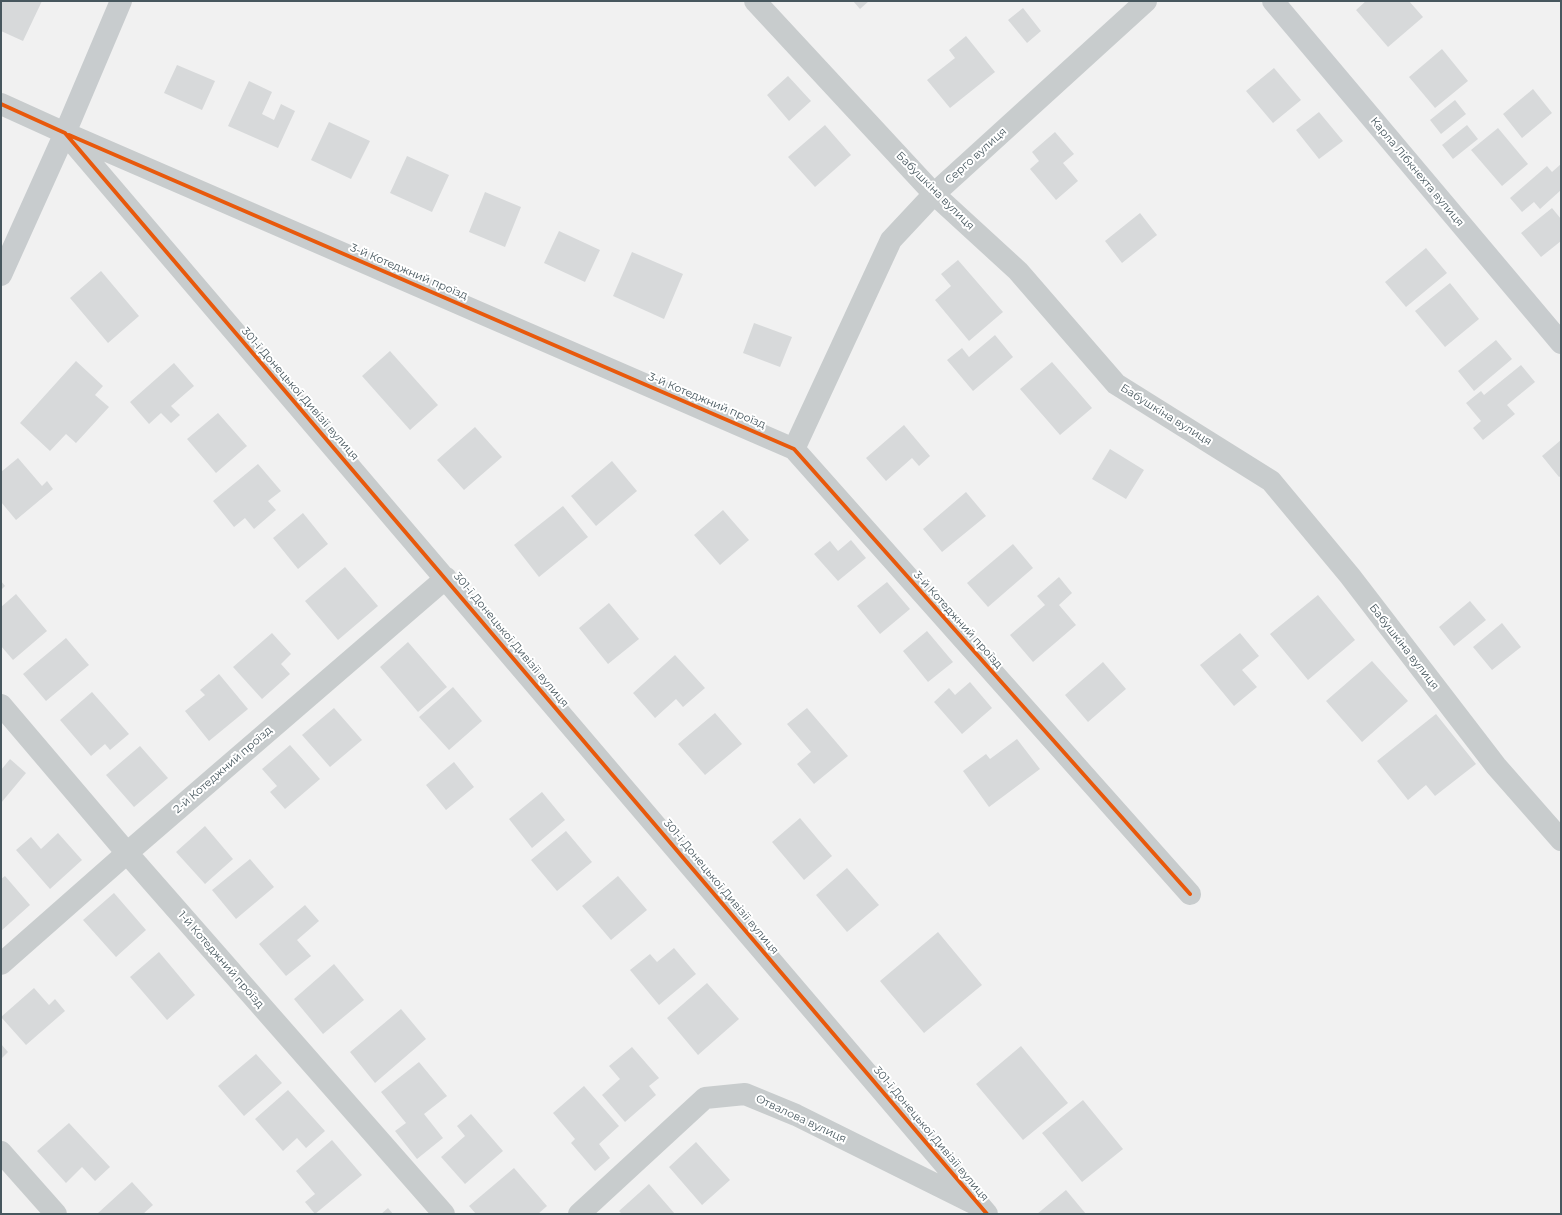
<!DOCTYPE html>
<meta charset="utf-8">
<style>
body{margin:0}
#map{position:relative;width:1562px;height:1215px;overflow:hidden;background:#f1f1f1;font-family:Montserrat,sans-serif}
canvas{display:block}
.frame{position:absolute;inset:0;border:2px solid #47575e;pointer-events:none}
</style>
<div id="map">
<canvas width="1562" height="1215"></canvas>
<div class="frame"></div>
</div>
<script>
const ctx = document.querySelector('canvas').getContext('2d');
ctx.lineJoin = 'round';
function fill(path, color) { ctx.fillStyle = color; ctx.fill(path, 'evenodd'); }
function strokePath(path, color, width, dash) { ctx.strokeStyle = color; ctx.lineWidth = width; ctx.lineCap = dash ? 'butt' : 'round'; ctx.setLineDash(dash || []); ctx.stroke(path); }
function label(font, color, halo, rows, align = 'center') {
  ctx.font = font + ' Montserrat,sans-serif'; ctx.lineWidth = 4; ctx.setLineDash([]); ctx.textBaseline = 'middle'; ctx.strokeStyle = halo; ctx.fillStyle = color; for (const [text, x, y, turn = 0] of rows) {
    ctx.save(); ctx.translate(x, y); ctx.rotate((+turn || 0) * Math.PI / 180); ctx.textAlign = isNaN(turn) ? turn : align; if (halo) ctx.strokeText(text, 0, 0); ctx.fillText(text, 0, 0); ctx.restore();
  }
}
fill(new Path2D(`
 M1,1H42L23,41L1,31Z
 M853,1H869L860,9Z
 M1366,1H1409L1423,17L1388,47L1356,10Z
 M1023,8L1041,31L1027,43L1008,20Z
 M966,36L995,72L950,108L927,80L955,58L949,50Z
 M1442,49L1468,81L1435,108L1409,77Z
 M177,65L215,81L202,110L164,93Z
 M1274,68L1301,100L1273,123L1246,91Z
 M788,76L811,101L789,121L767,95Z
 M249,81L272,92L262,114L274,120L281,104L295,111L278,148L228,126Z
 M1533,89L1552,113L1522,138L1503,114Z
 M1455,100L1466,114L1441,134L1430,120Z
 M1319,112L1343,141L1319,159L1296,130Z
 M329,122L370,141L351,179L311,160Z
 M825,125L851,155L815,187L788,157Z
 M1467,125L1478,139L1453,159L1442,145Z
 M1498,128L1528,164L1502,186L1471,150Z
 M1055,132L1074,154L1063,163L1078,181L1056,200L1030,169L1039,161L1032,152Z
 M407,156L449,175L432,212L390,193Z
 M1561,164V190L1540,209L1534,202L1522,212L1510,198L1547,166L1552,172Z
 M485,192L521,207L505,247L469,232Z
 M1552,208L1561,219V241L1541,257L1521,233Z
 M1140,213L1157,235L1122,263L1105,241Z
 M559,231L600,250L585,282L544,263Z
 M1426,248L1447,273L1406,307L1385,282Z
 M632,252L683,274L664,319L613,296Z
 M958,260L1003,312L969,341L935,300L951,286L941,274Z
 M101,271L139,316L108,343L70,298Z
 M1450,283L1479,319L1445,347L1415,311Z
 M754,323L792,337L780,367L743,353Z
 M995,335L1013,357L973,391L947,360L962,348L969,357Z
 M1496,340L1512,359L1474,391L1458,371Z
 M390,351L438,405L410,430L362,376Z
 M76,361L103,386L95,395L109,407L76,443L66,434L50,451L20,423Z
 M1052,362L1092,408L1060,435L1020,389Z
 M174,363L194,386L171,406L180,415L171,423L161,413L149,424L130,402Z
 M1521,365L1535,382L1507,405L1515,414L1483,440L1473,428L1481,421L1466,403L1481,391L1484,395Z
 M218,413L247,446L216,473L187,439Z
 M904,425L930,456L919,466L912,458L886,481L866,458Z
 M475,427L502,457L464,490L437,460Z
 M1561,440V476L1559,477L1542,456Z
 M1110,449L1144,470L1126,499L1092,479Z
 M18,458L42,486L47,481L53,489L16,520L1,502V472Z
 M612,461L637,491L596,526L571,496Z
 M258,464L281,491L268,501L276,510L254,529L245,518L234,527L213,501Z
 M966,492L986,516L942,552L923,529Z
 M563,506L588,537L539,577L514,545Z
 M723,510L749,540L720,565L694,535Z
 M303,513L328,544L298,569L273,538Z
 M851,540L866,558L838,581L814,554L830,541L838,551Z
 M1013,544L1033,568L988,607L967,583Z
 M345,567L378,606L338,640L305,601Z
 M1059,577L1072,593L1059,605L1076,625L1033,662L1010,635L1045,605L1037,596Z
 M1,581L5,586L1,590Z
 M887,582L910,609L880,634L857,606Z
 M16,594L47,631L13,660L1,646V607Z
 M1318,595L1355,640L1308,680L1270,634Z
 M1470,601L1486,620L1454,646L1439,627Z
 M609,603L639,639L608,664L579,628Z
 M1502,623L1521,647L1492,670L1473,647Z
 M927,631L953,662L928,682L903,651Z
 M272,633L291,654L281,664L290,674L262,699L233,667Z
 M1240,633L1259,656L1242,670L1257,687L1234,706L1200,665Z
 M66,638L89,665L46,701L23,674Z
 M408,642L447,687L418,712L380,667Z
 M675,655L705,688L683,707L676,699L655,718L633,693Z
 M1372,661L1408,701L1362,742L1326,701Z
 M1103,662L1126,689L1088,722L1065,695Z
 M219,674L248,709L209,741L185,711L205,695L200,690Z
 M970,682L992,708L962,734L934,702L949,688L955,695Z
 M453,687L482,721L449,750L419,717Z
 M92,692L129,734L110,750L105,744L91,756L60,720Z
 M334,708L362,740L330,767L302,735Z
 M807,708L848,756L814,784L797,764L811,752L787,724Z
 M715,713L742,744L705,775L678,744Z
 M1436,714L1476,764L1435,796L1426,785L1408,800L1377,761Z
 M1017,739L1040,769L989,807L963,771L986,754L990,759Z
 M290,745L320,779L285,809L270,792L277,786L262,769Z
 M140,746L168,778L134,807L106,775Z
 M10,759L26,773L1,803V770Z
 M454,762L474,787L446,810L426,785Z
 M542,792L565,820L532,848L509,819Z
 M800,818L832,856L804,880L772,842Z
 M205,826L233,859L205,884L176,852Z
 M566,831L592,862L557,891L531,860Z
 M58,833L82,860L50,889L16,850L31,837L41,849Z
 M250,859L274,887L236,919L212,890Z
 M847,868L879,905L847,932L816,895Z
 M5,876L30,905L1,931V879Z
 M618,876L647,910L611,940L582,906Z
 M114,893L146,930L116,957L83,920Z
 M305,905L319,921L297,940L311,956L286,976L259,944Z
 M938,932L982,985L924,1033L880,981Z
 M674,948L696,974L659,1005L630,970L650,954L657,962Z
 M159,952L195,995L167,1020L130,977Z
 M334,964L364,1000L323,1034L294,999Z
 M707,983L739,1019L698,1055L667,1018Z
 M34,988L49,1005L55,999L65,1011L26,1045L1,1017Z
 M401,1009L426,1039L375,1083L350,1052Z
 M1,1044L8,1052L1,1059Z
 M1021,1046L1068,1103L1023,1140L976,1084Z
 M632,1047L659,1078L649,1086L656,1095L625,1122L602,1095L620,1079L609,1066Z
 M256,1054L282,1083L244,1116L218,1086Z
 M419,1062L447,1096L424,1114L443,1138L417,1159L395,1131L406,1123L381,1092Z
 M584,1086L619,1126L599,1144L610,1158L595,1171L571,1143L575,1139L553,1113Z
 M288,1090L325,1131L306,1148L297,1138L283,1151L255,1119Z
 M1083,1100L1123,1149L1082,1182L1042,1133Z
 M471,1114L503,1151L465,1184L441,1157L465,1136L457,1126Z
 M69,1123L110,1167L95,1181L82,1167L66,1183L37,1151Z
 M332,1140L362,1175L315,1214L305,1202L315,1194L296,1171Z
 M696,1142L730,1180L702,1205L669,1167Z
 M514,1168L547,1206L538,1214H476L469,1206Z
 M132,1182L153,1205L143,1214H99L98,1213Z
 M649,1184L675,1214H622L619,1211Z
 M1066,1190L1086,1214H1037Z
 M388,1208L393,1214H381Z`), '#d7d9da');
strokePath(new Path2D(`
 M755,1L934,194L1018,271L1116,384L1271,481L1350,576L1496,766L1561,840
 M1,104L65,133L987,1214
 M70,135L794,449L1190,894
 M794,449L891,240L934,194L1146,1
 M1,705L127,853L444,1214
 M1,964L127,853L446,578
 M1,1152L56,1214
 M579,1214L705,1098L745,1094L796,1115L973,1203`), '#c8cccd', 22);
strokePath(new Path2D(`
 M1273,1L1561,343
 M1,275L65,133L121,1`), '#c8ccce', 22);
strokePath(new Path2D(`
 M1,104L65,133L987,1214
 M69,135L794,449L1190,894`), '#e8590c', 4);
label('11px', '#47575e', '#fff', [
 ["Серго вулиця",976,156,-42],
 ["Карла Лібкнехта вулиця",1417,172,50],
 ["Бабушкіна вулиця",935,191,45],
 ["3-й Котеджний проїзд",409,272,23],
 ["301-ї Донецької Дивізії вулиця",300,394,49],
 ["3-й Котеджний проїзд",707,401,23],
 ["Бабушкіна вулиця",1166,415,32],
 ["3-й Котеджний проїзд",958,620,48],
 ["301-ї Донецької Дивізії вулиця",511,640,50],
 ["Бабушкіна вулиця",1404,647,52],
 ["2-й Котеджний проїзд",223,770,-41],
 ["301-ї Донецької Дивізії вулиця",721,887,50],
 ["1-й Котеджний проїзд",221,960,49],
 ["Отвалова вулиця",801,1119,25],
 ["301-ї Донецької Дивізії вулиця",931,1134,50]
]);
</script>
